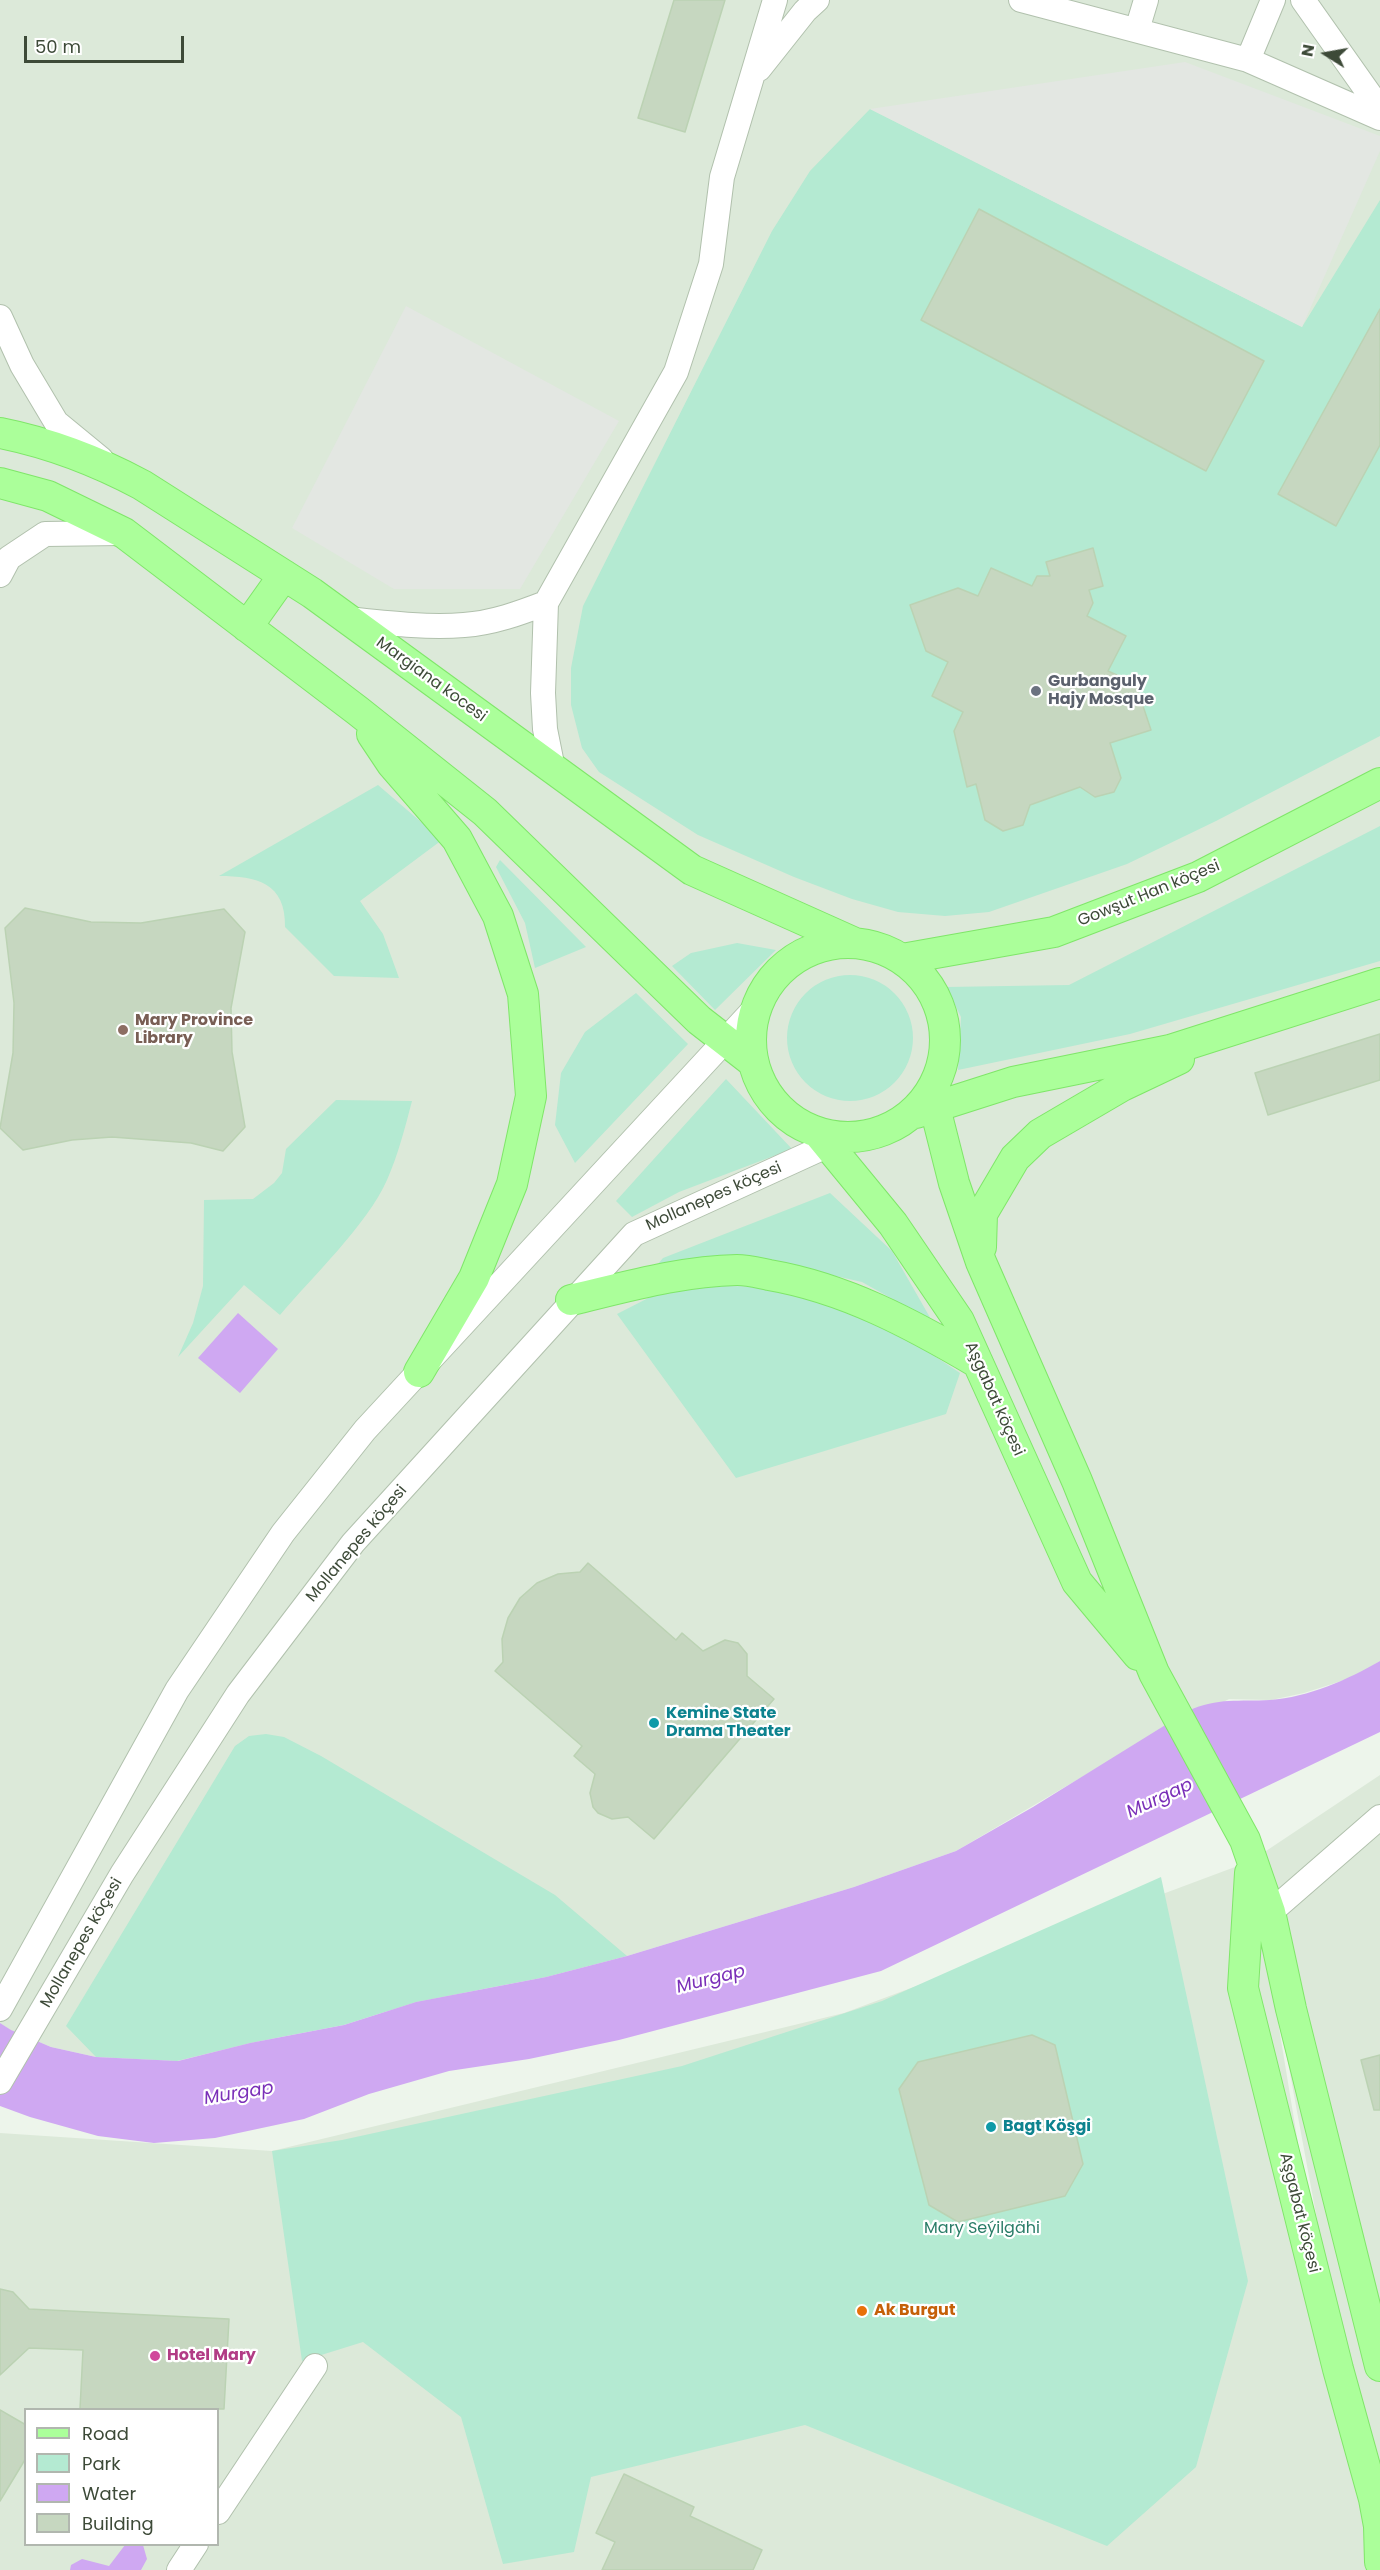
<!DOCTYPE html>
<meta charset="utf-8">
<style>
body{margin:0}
#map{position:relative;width:1380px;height:2570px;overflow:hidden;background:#edf5eb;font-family:Poppins,sans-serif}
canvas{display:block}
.legend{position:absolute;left:24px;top:2408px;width:195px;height:138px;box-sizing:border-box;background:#fff;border:2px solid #b1b7af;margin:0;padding:8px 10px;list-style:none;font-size:18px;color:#3d4a38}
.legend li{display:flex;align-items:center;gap:12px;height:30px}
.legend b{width:30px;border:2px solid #b1b7af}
.north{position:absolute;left:1296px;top:24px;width:60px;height:60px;-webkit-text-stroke:4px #fff;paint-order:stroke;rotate:281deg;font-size:16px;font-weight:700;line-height:24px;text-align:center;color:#3d4a38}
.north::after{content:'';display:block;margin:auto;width:21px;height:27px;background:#3d4a38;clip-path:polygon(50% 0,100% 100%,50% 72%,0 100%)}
.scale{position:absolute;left:24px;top:36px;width:160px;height:27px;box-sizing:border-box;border:3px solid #3d4a38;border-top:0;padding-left:8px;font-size:18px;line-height:21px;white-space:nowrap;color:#3d4a38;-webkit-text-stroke:4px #fff;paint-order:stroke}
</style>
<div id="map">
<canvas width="1380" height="2570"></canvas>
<ul class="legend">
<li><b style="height:8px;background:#abff9a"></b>Road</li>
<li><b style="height:16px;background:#b4ead2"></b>Park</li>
<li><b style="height:16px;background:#cfa8f2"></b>Water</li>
<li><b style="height:16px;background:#c6d7c0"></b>Building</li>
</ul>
<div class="north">N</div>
<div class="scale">50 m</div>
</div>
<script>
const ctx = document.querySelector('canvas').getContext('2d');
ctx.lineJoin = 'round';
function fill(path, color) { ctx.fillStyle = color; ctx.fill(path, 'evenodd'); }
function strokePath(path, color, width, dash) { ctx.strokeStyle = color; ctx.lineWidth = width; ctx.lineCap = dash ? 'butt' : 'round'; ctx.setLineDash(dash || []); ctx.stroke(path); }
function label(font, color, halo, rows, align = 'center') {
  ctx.font = font + ' Poppins,sans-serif'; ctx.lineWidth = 4.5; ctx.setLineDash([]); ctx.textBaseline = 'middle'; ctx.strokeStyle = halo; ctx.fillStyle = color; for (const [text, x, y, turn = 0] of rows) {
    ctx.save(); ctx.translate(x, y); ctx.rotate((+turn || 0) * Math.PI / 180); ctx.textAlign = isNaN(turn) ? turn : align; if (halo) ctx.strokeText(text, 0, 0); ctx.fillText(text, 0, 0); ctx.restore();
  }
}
fill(new Path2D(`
 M0,0H1380V1661L1354,1677L1304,1693L1271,1700L1229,1699L1104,1764L956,1851L854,1887L627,1956L546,1977L489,1987L177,2061L96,2057L51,2047L10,2030L0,2023Z
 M1380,1775V2570V2560L1259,1906L1328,2326L1373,2570H0V2133L272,2151L844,2013L1251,1861ZM26,2410H218V2544H26Z`), '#dce9d9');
fill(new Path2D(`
 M870,109L1302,327L1380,200V736L1216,821L1127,864L989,912L945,916L898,912L852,899L794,877L698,835L599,772L582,748L571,705V668L583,606L772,231L810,171Z
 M378,785L442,840L360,901L383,934L399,978L334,976L285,927C286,883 257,876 219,876Z
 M1380,826V961L1130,1034L958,1070L961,1017L946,987L1069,985Z
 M500,860L586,947L535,968L525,923L496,867Z
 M737,943L776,950L715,1010L672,966L691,953Z
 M787 1038a63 63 0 1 1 126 0a63 63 0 1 1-126 0Z
 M636,993L688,1044L575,1163L555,1125L561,1073L585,1032Z
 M726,1079L792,1149L679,1192L632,1217L616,1201Z
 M336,1100L412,1101C405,1128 398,1155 387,1180C367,1225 312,1277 280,1315L244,1285L178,1357L193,1323L203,1286L204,1200L253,1199L274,1183L282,1173L286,1149Z
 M830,1193L892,1251L932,1321L862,1282L765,1260L648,1276L663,1258Z
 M722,1286L796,1287L879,1319L960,1373L946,1414L736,1478L617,1314L660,1292Z
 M266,1734L284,1737L321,1756L555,1895L627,1956L546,1977L416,2002L344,2025L250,2043L177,2061L96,2057L66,2026L235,1746L249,1736Z
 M1161,1877L1248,2281L1196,2467L1107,2546L805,2425L591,2477L574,2552L503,2564L461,2417L363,2342L302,2361L272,2151L342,2140L682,2066L882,2001Z`), '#b4ead2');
fill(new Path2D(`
 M1185,62L1380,136V151L1302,327L870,109Z
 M406,306L619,421L520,589H394L292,528Z`), '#e3e7e2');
fill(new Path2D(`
 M238,1313L278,1349L240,1393L198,1358Z
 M1380,1661V1732L881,1971L619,2040L529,2059L449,2071L369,2094L304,2119L215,2138L154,2143L98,2136L30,2117L0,2106V2023L11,2030L51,2047L96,2057L178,2061L250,2043L344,2025L416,2002L546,1977L627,1956L854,1887L956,1851L1033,1807L1188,1711C1218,1697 1239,1702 1270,1700C1309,1697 1347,1680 1380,1661Z
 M125,2545H143L147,2559L141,2570H70L71,2565L82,2559L109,2566Z`), '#cfa8f2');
const building = new Path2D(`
 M674,0H725L685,132L638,118Z
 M979,209L1264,361L1206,471L921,320Z
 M1380,309V445L1336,526L1278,494Z
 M1093,548L1103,586L1089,590L1093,603L1087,616L1126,636L1108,671L1119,676L1123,686L1135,682L1151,730L1110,743L1121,778L1114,792L1095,797L1080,787L1030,805L1023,825L1003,831L985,820L976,784L967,787L954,731L963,712L932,696L948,662L926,651L910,605L958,588L978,596L991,568L1032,586L1037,576H1050L1046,562Z
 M25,908L91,922L141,923L224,909L245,932L231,1008L232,1052L245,1127L223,1151L191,1143L112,1137L72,1140L23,1150L0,1128L13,1053L14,1003L5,928Z
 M1380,1034V1080L1268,1115L1255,1073Z
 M588,1563L676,1640L682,1633L703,1651L725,1640L738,1643L747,1654V1676L774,1699L654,1839L628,1817L612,1819L598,1813L593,1807L590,1793L595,1774L574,1756L582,1746L495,1671L503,1662L502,1639L508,1618L520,1598L537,1583L558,1574L580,1572Z
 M1032,2035L1055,2045L1083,2164L1065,2196L958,2222L929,2205L899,2089L918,2062Z
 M1380,2055V2110H1374L1361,2060Z
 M0,2289L13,2292L29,2309L229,2319L224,2409H80L83,2350L29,2348L0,2375Z
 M0,2410L26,2425V2458L0,2501Z
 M624,2474L694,2507L690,2516L762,2550L753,2570H602L615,2542L596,2533Z`);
fill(building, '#c6d7c0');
strokePath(building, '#bbd2b3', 1.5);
const minor = new Path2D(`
 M1021,0L1248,60L1380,118
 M1303,0L1380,109
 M1137,30L1146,0
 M1248,60L1273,0
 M759,69L805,11L817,0
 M0,317L22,365L56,422L101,459
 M0,575L9,558L45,534L121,533
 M347,619C386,623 426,628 464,625C493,623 520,613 546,603
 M553,769L545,729L543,693L546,603L676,372L711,264L722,177L775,0
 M1257,1924L1380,1817
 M0,2009L177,1690L283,1533L365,1430L758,1005
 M0,2082L122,1874L238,1694L353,1543L634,1234L844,1138
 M218,2512L315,2366
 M179,2570L196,2544`);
const major = new Path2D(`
 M0,433C50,443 97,461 142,485L312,593L692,870L855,943
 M0,483L48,496L124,533L358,711L485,812L699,1020L753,1062
 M247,627L284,575
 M372,734L392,764L457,839L498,916L523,994L531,1096L512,1184L474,1278L419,1372
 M751 1040a97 97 0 1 1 194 0a97 97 0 1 1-194 0Z
 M902,959L1054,932L1198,877L1380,783
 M931,1092L954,1183L981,1262L1077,1481L1154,1673L1245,1840L1270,1912L1291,2009L1380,2366
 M916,1113L1013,1082L1170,1050L1380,983
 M819,1134L893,1224L959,1321L1077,1582L1138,1655
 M981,1247L982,1214L1015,1158L1040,1134L1122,1086L1179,1059
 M571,1300C626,1287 681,1271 737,1270C748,1270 759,1273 769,1275C845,1288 912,1324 978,1363
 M1250,1873L1243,1988L1338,2369L1374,2499L1379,2526L1380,2562`);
strokePath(minor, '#b1c1ad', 26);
strokePath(major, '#7fe669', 32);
strokePath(minor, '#fff', 24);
strokePath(major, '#abff9a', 30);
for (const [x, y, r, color] of [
 [1036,691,6,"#6b7280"],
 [123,1030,6,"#8d6e63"],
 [654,1723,6,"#0f9aa8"],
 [991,2127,6,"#0f9aa8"],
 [862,2311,6,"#e8710a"],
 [155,2356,6,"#d1479c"]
]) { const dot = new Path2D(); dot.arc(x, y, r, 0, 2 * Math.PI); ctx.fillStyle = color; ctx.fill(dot); strokePath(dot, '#fff', 2); }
label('16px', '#3d4a38', '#fff', [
 ["Margiana kocesi",431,680,36],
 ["Gowşut Han köçesi",1149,894,-22],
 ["Mollanepes köçesi",714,1197,-24],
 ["Aşgabat köçesi",994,1399,66],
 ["Mollanepes köçesi",357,1544,-50],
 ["Mollanepes köçesi",82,1943,-60],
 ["Aşgabat köçesi",1299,2213,76]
]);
label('bold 16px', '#5b616d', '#fff', [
 ["Gurbanguly",1048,682],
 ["Hajy Mosque",1048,700]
], 'left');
label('bold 16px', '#785e54', '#fff', [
 ["Mary Province",135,1021],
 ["Library",135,1039]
], 'left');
label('bold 16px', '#0d838f', '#fff', [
 ["Kemine State",666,1714],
 ["Drama Theater",666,1732],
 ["Bagt Köşgi",1003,2127]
], 'left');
label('16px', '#2a7d68', '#fff', [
 ["Mary Seýilgähi",982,2229]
]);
label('bold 16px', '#c56008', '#fff', [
 ["Ak Burgut",874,2311]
], 'left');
label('bold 16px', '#b23c85', '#fff', [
 ["Hotel Mary",167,2356]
], 'left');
label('italic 18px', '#7a2fb8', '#fff', [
 ["Murgap",1160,1799,-25],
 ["Murgap",711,1980,-14],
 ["Murgap",239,2094,-9]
]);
</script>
